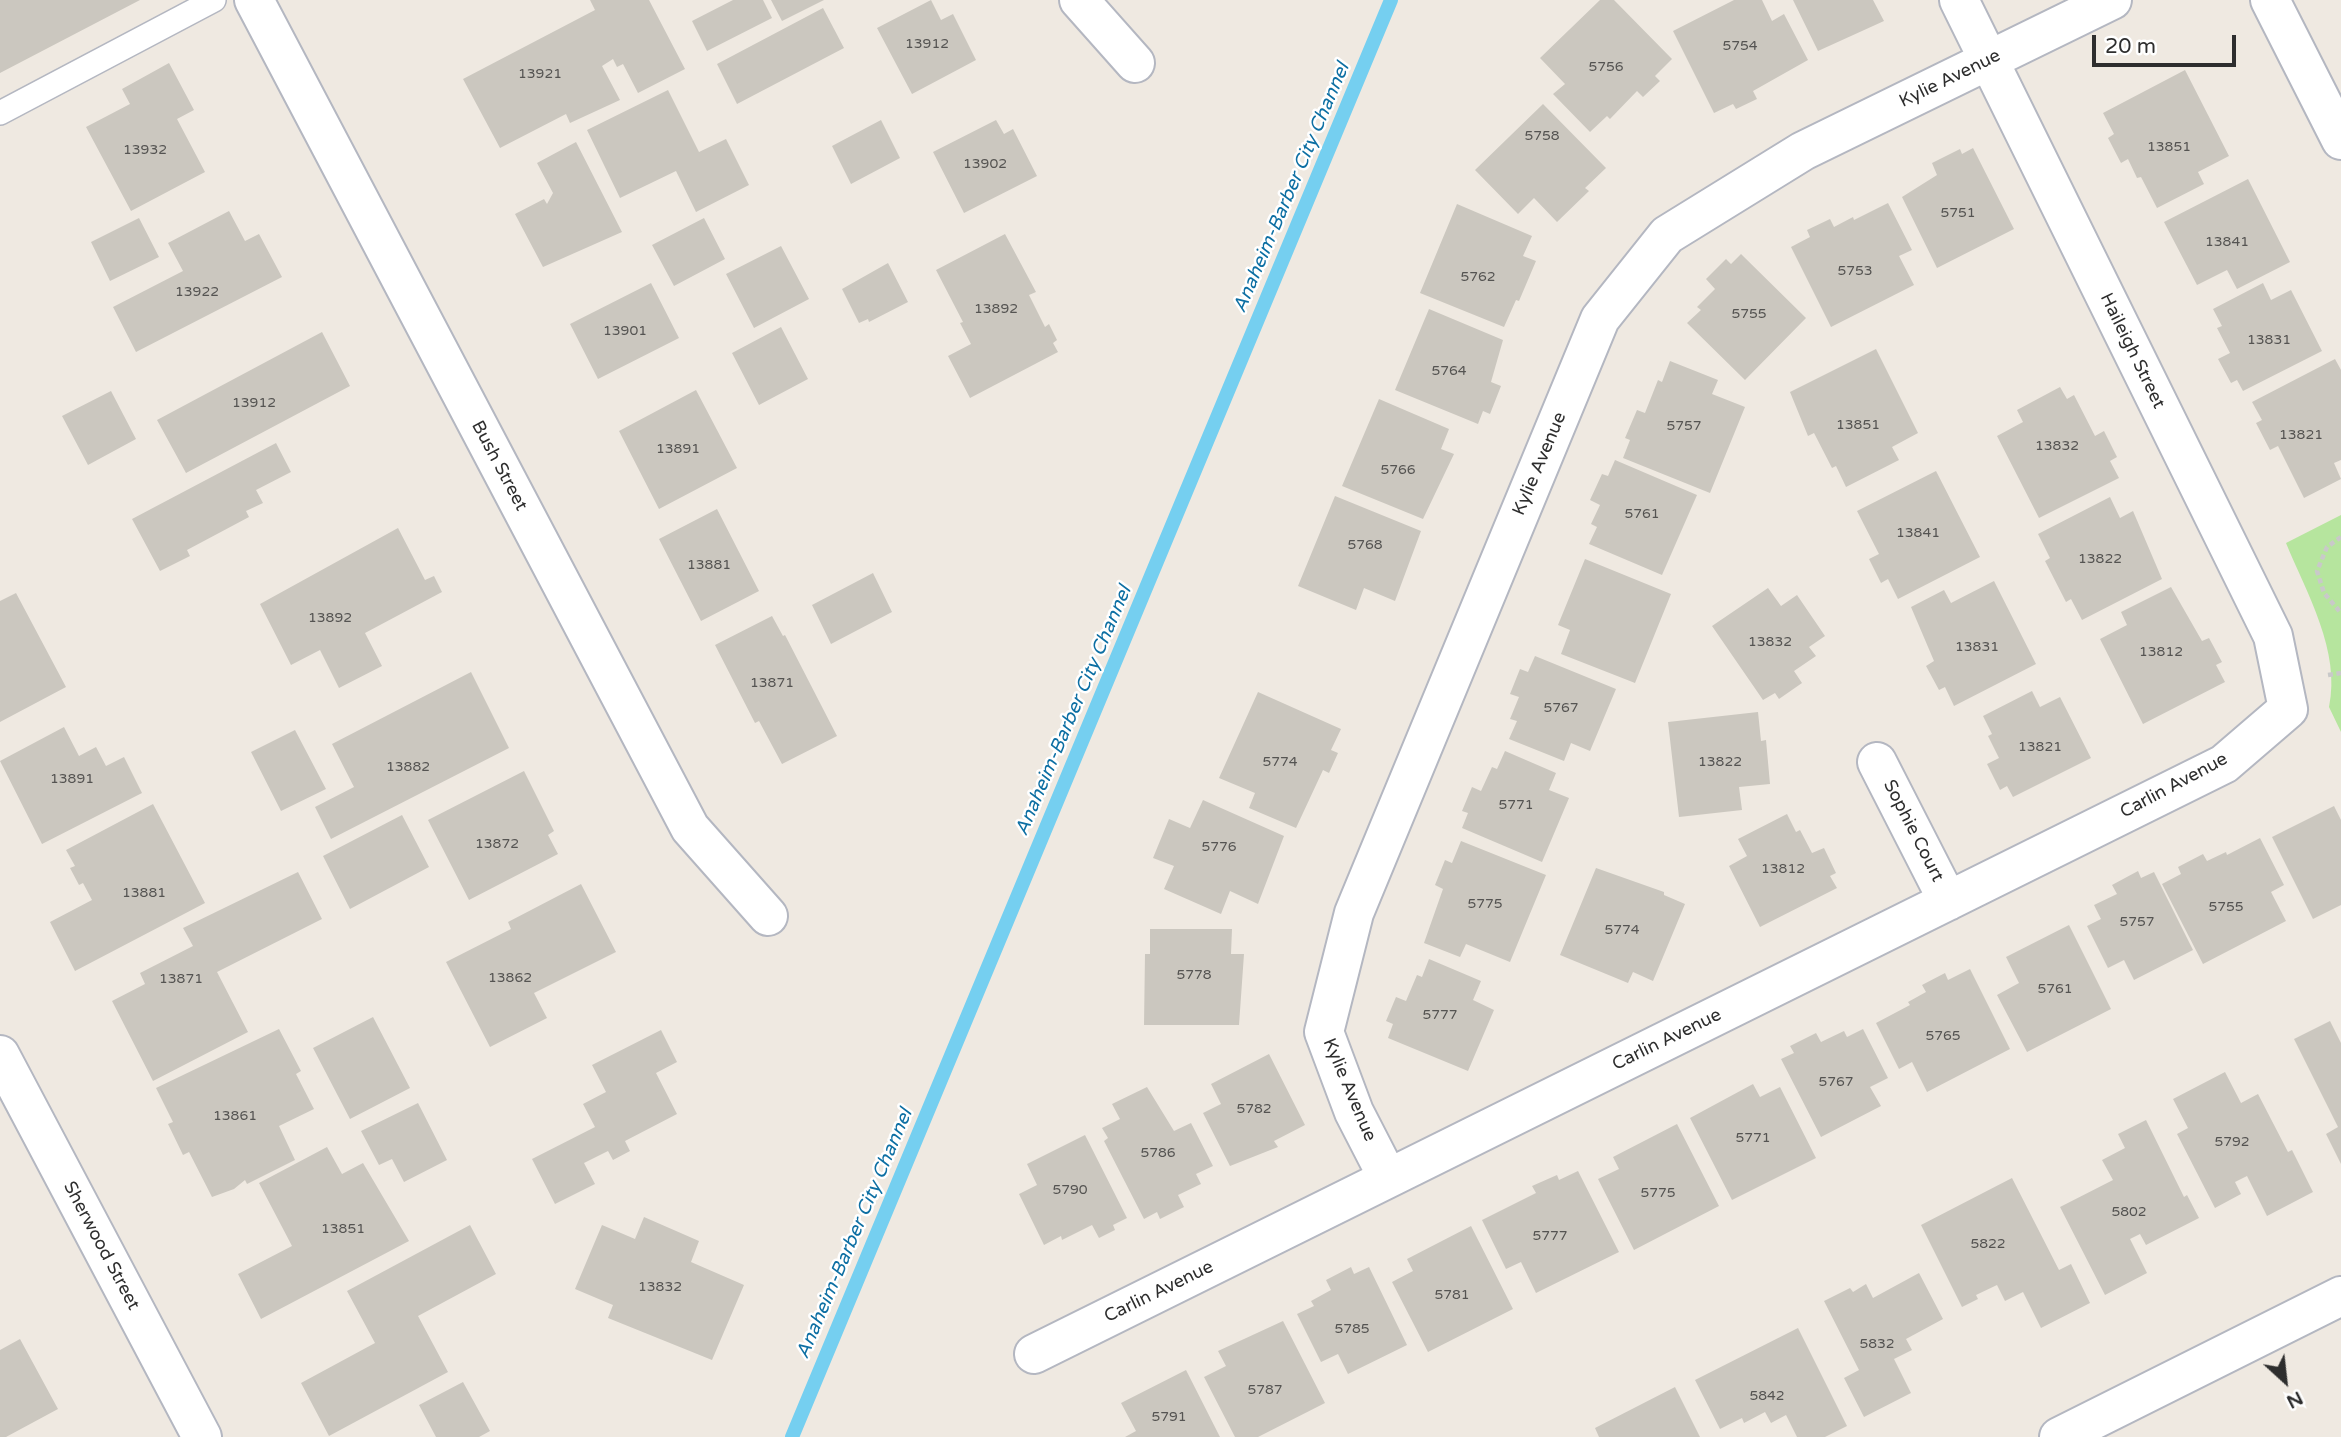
<!DOCTYPE html>
<style>
body{margin:0}
#map{position:relative;width:2341px;height:1437px;overflow:hidden;background:#efe9e1;font-family:"Varela Round",sans-serif}
canvas{display:block}
.north{position:absolute;left:2250px;top:1346px;width:70px;height:70px;-webkit-text-stroke:5px #fff;paint-order:stroke;rotate:153deg;font-size:19px;font-weight:700;line-height:28px;text-align:center;color:#2e2e2e}
.north::after{content:'';display:block;margin:auto;width:24px;height:32px;background:#2e2e2e;clip-path:polygon(50% 0,100% 100%,50% 72%,0 100%)}
.scale{position:absolute;left:2092px;top:35px;width:144px;height:32px;box-sizing:border-box;border:4px solid #2e2e2e;border-top:0;padding-left:9px;font-size:21px;line-height:24px;white-space:nowrap;color:#2e2e2e;-webkit-text-stroke:5px #fff;paint-order:stroke}
</style>
<div id="map">
<canvas width="2341" height="1437"></canvas>
<div class="north">N</div>
<div class="scale">20 m</div>
</div>
<script>
const ctx = document.querySelector('canvas').getContext('2d');
ctx.lineJoin = 'round';
function fill(path, color) { ctx.fillStyle = color; ctx.fill(path, 'evenodd'); }
function strokePath(path, color, width, dash) { ctx.strokeStyle = color; ctx.lineWidth = width; ctx.lineCap = dash ? 'butt' : 'round'; ctx.setLineDash(dash || []); ctx.stroke(path); }
function label(font, color, halo, rows, align = 'center') {
  ctx.font = font + ' "Varela Round",sans-serif'; ctx.lineWidth = 5; ctx.setLineDash([]); ctx.textBaseline = 'middle'; ctx.strokeStyle = halo; ctx.fillStyle = color; for (const [text, x, y, turn = 0] of rows) {
    ctx.save(); ctx.translate(x, y); ctx.rotate((+turn || 0) * Math.PI / 180); ctx.textAlign = isNaN(turn) ? turn : align; if (halo) ctx.strokeText(text, 0, 0); ctx.fillText(text, 0, 0); ctx.restore();
  }
}
fill(new Path2D(`
 M2341,515V732L2329,707C2341,651 2307,594 2286,543Z`), '#b6e59e');
strokePath(new Path2D(`
 M792,1437L1391,0`), '#75cff0', 14);
fill(new Path2D(`
 M0,0H140L0,73Z
 M590,0H649L685,69L638,93L623,64L617,67L613,59L602,66L620,100L570,123L566,114L500,148L463,79L595,10Z
 M733,0H763L772,18L707,51L692,21Z
 M771,0H824L782,21Z
 M931,0L941,20L953,14L976,60L912,94L877,28Z
 M1600,0H1614L1672,59L1655,76L1660,81L1643,97L1637,91L1610,119L1607,116L1590,132L1553,94L1565,84L1540,58Z
 M1734,0H1762L1772,21L1784,14L1808,60L1753,91L1757,99L1736,109L1733,104L1714,113L1673,31Z
 M1793,0H1873L1884,21L1818,51Z
 M823,8L844,48L737,104L717,64Z
 M169,63L194,110L177,119L205,172L131,211L86,127L130,104L122,89Z
 M2185,70L2229,156L2198,172L2204,184L2157,208L2141,177L2137,178L2128,159L2121,163L2108,138L2114,134L2103,113Z
 M668,90L699,152L726,139L749,185L696,212L676,171L620,198L587,130Z
 M1543,104L1606,168L1585,188L1589,191L1557,222L1534,198L1518,214L1475,170Z
 M881,120L900,158L851,184L832,146Z
 M996,120L1004,134L1013,129L1037,176L964,213L933,152Z
 M576,142L622,232L543,267L515,214L544,199L547,204L553,193L537,163Z
 M1973,148L2014,229L1937,268L1902,197L1937,175L1932,163L1960,149L1962,154Z
 M2248,179L2290,262L2237,289L2227,270L2197,285L2164,222Z
 M1888,203L1912,250L1899,256L1914,285L1831,327L1791,247L1810,237L1807,230L1830,219L1834,227L1853,217L1854,220Z
 M1457,204L1532,236L1523,256L1536,261L1519,301L1516,300L1504,327L1420,293Z
 M229,211L245,241L259,234L282,277L136,352L113,307L183,271L168,243Z
 M139,218L159,257L110,281L91,242Z
 M704,218L725,259L674,286L652,245Z
 M1005,234L1036,292L1029,295L1045,327L1049,324L1057,340L1053,343L1058,352L970,398L948,356L971,344L960,323L963,322L936,270Z
 M781,246L809,299L754,328L726,274Z
 M1741,254L1806,318L1745,380L1687,323L1701,310L1697,307L1715,289L1706,279L1726,259L1731,264Z
 M888,263L908,302L869,322L868,319L859,323L842,289Z
 M651,283L679,338L598,379L570,324Z
 M2263,283L2271,300L2291,290L2322,351L2243,391L2237,380L2231,383L2218,359L2230,353L2217,328L2222,326L2213,309Z
 M1429,309L1503,340L1491,382L1501,386L1490,414L1483,411L1478,424L1395,390Z
 M781,327L808,379L759,405L732,353Z
 M322,332L350,386L186,473L157,420Z
 M1876,349L1918,433L1892,447L1899,460L1846,487L1836,466L1832,468L1814,433L1808,436L1790,392Z
 M2335,359L2341,370V460L2334,463L2341,479L2304,498L2278,446L2270,450L2256,423L2262,420L2252,402Z
 M1670,361L1718,380L1712,394L1745,407L1710,493L1623,458L1630,440L1625,438L1637,410L1645,413L1658,380L1662,382Z
 M2060,387L2067,399L2074,395L2095,436L2104,431L2117,457L2110,461L2119,478L2039,518L1997,436L2023,422L2017,410Z
 M696,390L737,468L659,509L619,431Z
 M111,391L136,439L88,465L62,416Z
 M1379,399L1449,429L1441,449L1454,454L1423,519L1342,486Z
 M276,443L291,472L256,490L263,503L246,511L249,517L187,550L190,556L160,571L132,519Z
 M1615,460L1697,495L1662,575L1589,544L1597,527L1591,524L1600,505L1590,500L1602,474L1608,476Z
 M1936,471L1980,557L1898,599L1888,579L1881,583L1869,559L1879,554L1857,511Z
 M1335,496L1421,531L1395,601L1364,588L1356,610L1298,586Z
 M2110,497L2120,518L2133,511L2162,579L2082,620L2071,599L2066,602L2045,561L2050,558L2038,534Z
 M717,509L759,591L701,621L659,539Z
 M398,528L425,580L434,576L442,592L365,633L382,666L339,688L320,650L291,665L260,604Z
 M1585,559L1671,594L1635,683L1561,654L1570,630L1558,625Z
 M873,573L892,612L831,644L812,605Z
 M1994,581L2036,664L1954,706L1945,687L1939,690L1926,666L1934,661L1911,607L1944,590L1951,603Z
 M2171,587L2202,641L2209,638L2222,662L2216,665L2225,682L2143,724L2100,639L2127,625L2121,612Z
 M1768,588L1781,606L1797,595L1825,636L1809,647L1816,656L1794,671L1802,683L1779,699L1775,693L1763,700L1712,626Z
 M16,593L66,687L0,722V601Z
 M772,616L783,636L785,635L837,736L782,764L759,721L755,723L715,645Z
 M1535,656L1616,689L1590,751L1571,743L1564,761L1509,739L1517,721L1510,719L1519,697L1510,694L1520,669L1528,672Z
 M471,672L509,748L331,839L315,807L354,787L332,744Z
 M2032,691L2040,707L2060,697L2091,758L2013,797L2007,786L2000,790L1987,764L1999,758L1988,736L1992,734L1983,716Z
 M1258,692L1341,729L1331,750L1338,753L1329,773L1323,770L1296,828L1249,808L1255,793L1219,778Z
 M1758,712L1761,741L1766,740L1770,784L1739,787L1742,810L1679,817L1668,722Z
 M64,727L79,756L96,747L106,766L124,757L142,793L42,844L0,761Z
 M295,730L326,789L281,811L251,752Z
 M1505,751L1556,773L1549,790L1569,798L1542,862L1462,828L1468,813L1462,811L1472,787L1481,791L1492,767L1497,769Z
 M524,771L554,831L548,835L558,854L469,900L428,820Z
 M1203,800L1284,836L1258,904L1230,891L1221,914L1164,889L1174,866L1153,858L1169,819L1190,828Z
 M153,804L205,903L75,971L50,922L92,900L83,883L79,885L70,868L75,866L66,850Z
 M2334,806L2341,820V905L2313,919L2272,837Z
 M1787,814L1796,832L1800,830L1812,853L1824,848L1836,873L1830,876L1837,888L1760,927L1729,866L1747,856L1738,839Z
 M402,815L429,867L350,909L323,856Z
 M2260,838L2284,885L2271,892L2286,921L2203,964L2162,884L2181,874L2178,867L2203,854L2207,861L2226,852L2227,855Z
 M1461,841L1546,875L1510,962L1466,944L1460,957L1424,943L1443,889L1435,885L1445,860L1452,863Z
 M1596,868L1664,892V895L1685,904L1653,981L1633,972L1628,983L1560,955Z
 M2138,871L2141,878L2154,872L2193,950L2134,980L2124,960L2108,968L2087,926L2101,919L2094,905L2117,894L2112,885Z
 M298,872L322,919L217,972L248,1032L153,1081L112,1001L145,984L140,973L193,946L183,928Z
 M581,884L616,952L534,993L547,1018L490,1047L446,962L511,929L508,922Z
 M2069,925L2111,1009L2027,1052L1997,995L2019,983L2006,957Z
 M1150,929H1232L1231,954H1244L1239,1025H1144L1145,954H1150Z
 M1429,959L1481,981L1473,1000L1494,1010L1468,1071L1388,1038L1393,1024L1386,1021L1396,997L1406,1001L1417,975L1422,977Z
 M1970,969L2010,1049L1927,1092L1912,1062L1899,1069L1876,1023L1910,1005L1908,1002L1926,992L1922,985L1945,973L1948,980Z
 M373,1017L410,1088L350,1119L313,1048Z
 M2330,1021L2341,1043V1164L2326,1134L2338,1127L2294,1039Z
 M279,1029L301,1071L296,1074L314,1109L279,1126L295,1160L247,1184L245,1180L234,1189L212,1197L189,1152L183,1155L168,1124L173,1122L156,1088Z
 M1863,1029L1888,1078L1870,1087L1881,1106L1821,1137L1781,1059L1794,1053L1790,1046L1816,1033L1821,1042L1844,1031L1847,1037Z
 M661,1030L677,1062L656,1073L677,1114L625,1141L630,1151L613,1160L608,1151L584,1163L595,1184L555,1204L532,1159L595,1127L583,1104L606,1092L592,1065Z
 M1269,1054L1305,1125L1274,1141L1278,1147L1230,1166L1203,1113L1221,1104L1211,1084Z
 M2225,1072L2241,1103L2258,1094L2288,1152L2292,1150L2313,1192L2267,1216L2247,1176L2235,1182L2241,1194L2215,1208L2177,1134L2188,1128L2173,1099Z
 M1753,1084L1760,1097L1780,1087L1816,1158L1732,1200L1690,1118Z
 M1147,1087L1174,1131L1191,1123L1213,1166L1196,1174L1201,1184L1178,1195L1184,1207L1160,1219L1157,1212L1144,1219L1104,1141L1108,1138L1102,1128L1120,1119L1112,1104Z
 M418,1103L447,1160L404,1182L392,1159L379,1165L361,1131Z
 M2146,1120L2184,1197L2187,1195L2199,1218L2146,1245L2140,1234L2130,1239L2147,1273L2105,1295L2060,1207L2113,1180L2102,1160L2125,1148L2118,1134Z
 M1677,1124L1719,1206L1634,1250L1598,1179L1619,1169L1613,1157Z
 M1085,1135L1127,1218L1113,1225L1115,1230L1099,1238L1092,1225L1062,1240L1061,1236L1044,1245L1019,1194L1037,1185L1027,1164Z
 M327,1147L342,1174L363,1163L409,1241L261,1319L238,1274L292,1246L259,1183Z
 M1578,1171L1619,1252L1536,1293L1521,1262L1506,1269L1482,1220L1536,1193L1532,1186L1557,1175L1559,1180Z
 M2012,1178L2059,1270L2071,1264L2090,1303L2041,1328L2023,1292L2005,1301L1997,1285L1976,1295L1978,1299L1962,1307L1921,1225Z
 M644,1217L699,1241L691,1262L744,1285L712,1360L608,1318L613,1305L575,1289L602,1225L635,1239Z
 M470,1225L496,1274L418,1316L448,1372L329,1436L301,1383L375,1343L347,1291Z
 M1471,1226L1513,1309L1428,1352L1392,1282L1413,1271L1407,1259Z
 M1351,1267L1354,1274L1369,1267L1407,1345L1348,1374L1338,1354L1321,1362L1297,1314L1314,1306L1311,1301L1331,1290L1326,1280Z
 M1919,1273L1943,1319L1906,1339L1912,1350L1894,1359L1911,1393L1864,1417L1844,1378L1859,1370L1824,1301L1850,1288L1853,1292L1866,1284L1873,1298Z
 M1283,1321L1325,1403L1258,1437H1235L1204,1377L1226,1366L1218,1351Z
 M1798,1328L1847,1426L1825,1437H1797L1786,1415L1771,1423L1765,1412L1744,1423L1742,1418L1720,1429L1695,1380Z
 M20,1339L58,1409L6,1437H0V1350Z
 M1186,1370L1220,1437H1125L1136,1431L1121,1403Z
 M463,1382L490,1431L479,1437H436L419,1405Z
 M1675,1387L1700,1437H1599L1595,1428Z`), '#cbc7bf');
const service = new Path2D(`
 M0,113L214,0`);
const minor = new Path2D(`
 M254,0L690,828L768,916
 M1079,0L1135,63
 M2270,0L2341,140
 M1877,762L1948,901
 M0,1055L202,1437
 M1388,1178L1354,1112L1324,1032L1354,913L1600,319L1667,235L1803,151L2112,0
 M1034,1354L2224,764L2288,709L2273,636L1959,0
 M2059,1437L2341,1296`);
strokePath(service, '#b4b7c1', 26);
strokePath(minor, '#b4b7c1', 42);
strokePath(new Path2D(`
 M2341,537L2327,547L2317,571L2324,593L2341,613
 M2328,675L2341,673`), '#c9c9c9', 4.5, [5, 3.5]);
strokePath(service, '#fff', 23);
strokePath(minor, '#fff', 38);
label('14px', '#555452', null, [
 ["13912",927,44],
 ["5754",1740,46],
 ["5756",1606,67],
 ["13921",540,74],
 ["5758",1542,136],
 ["13851",2169,147],
 ["13932",145,150],
 ["13902",985,164],
 ["5751",1958,213],
 ["13841",2227,242],
 ["5753",1855,271],
 ["5762",1478,277],
 ["13922",197,292],
 ["13892",996,309],
 ["5755",1749,314],
 ["13901",625,331],
 ["13831",2269,340],
 ["5764",1449,371],
 ["13912",254,403],
 ["13851",1858,425],
 ["5757",1684,426],
 ["13821",2301,435],
 ["13832",2057,446],
 ["13891",678,449],
 ["5766",1398,470],
 ["5761",1642,514],
 ["13841",1918,533],
 ["5768",1365,545],
 ["13822",2100,559],
 ["13881",709,565],
 ["13892",330,618],
 ["13832",1770,642],
 ["13831",1977,647],
 ["13812",2161,652],
 ["13871",772,683],
 ["5767",1561,708],
 ["13821",2040,747],
 ["5774",1280,762],
 ["13822",1720,762],
 ["13882",408,767],
 ["13891",72,779],
 ["5771",1516,805],
 ["13872",497,844],
 ["5776",1219,847],
 ["13812",1783,869],
 ["13881",144,893],
 ["5775",1485,904],
 ["5755",2226,907],
 ["5757",2137,922],
 ["5774",1622,930],
 ["5778",1194,975],
 ["13862",510,978],
 ["13871",181,979],
 ["5761",2055,989],
 ["5777",1440,1015],
 ["5765",1943,1036],
 ["5767",1836,1082],
 ["5782",1254,1109],
 ["13861",235,1116],
 ["5771",1753,1138],
 ["5792",2232,1142],
 ["5786",1158,1153],
 ["5790",1070,1190],
 ["5775",1658,1193],
 ["5802",2129,1212],
 ["13851",343,1229],
 ["5777",1550,1236],
 ["5822",1988,1244],
 ["13832",660,1287],
 ["5781",1452,1295],
 ["5785",1352,1329],
 ["5832",1877,1344],
 ["5787",1265,1390],
 ["5842",1767,1396],
 ["5791",1169,1417]
]);
label('18px', '#2e2e2e', '#fff', [
 ["Kylie Avenue",1950,79,-26],
 ["Haileigh Street",2132,351,64],
 ["Kylie Avenue",1540,464,-67],
 ["Bush Street",499,466,62],
 ["Carlin Avenue",2174,786,-28],
 ["Sophie Court",1913,831,63],
 ["Carlin Avenue",1667,1040,-26],
 ["Kylie Avenue",1349,1090,67],
 ["Sherwood Street",101,1246,62],
 ["Carlin Avenue",1159,1292,-26]
]);
label('italic 19px', '#0d6fa3', '#fff', [
 ["Anaheim-Barber City Channel",1292,188,-67],
 ["Anaheim-Barber City Channel",1074,711,-67],
 ["Anaheim-Barber City Channel",855,1234,-67]
]);
</script>
